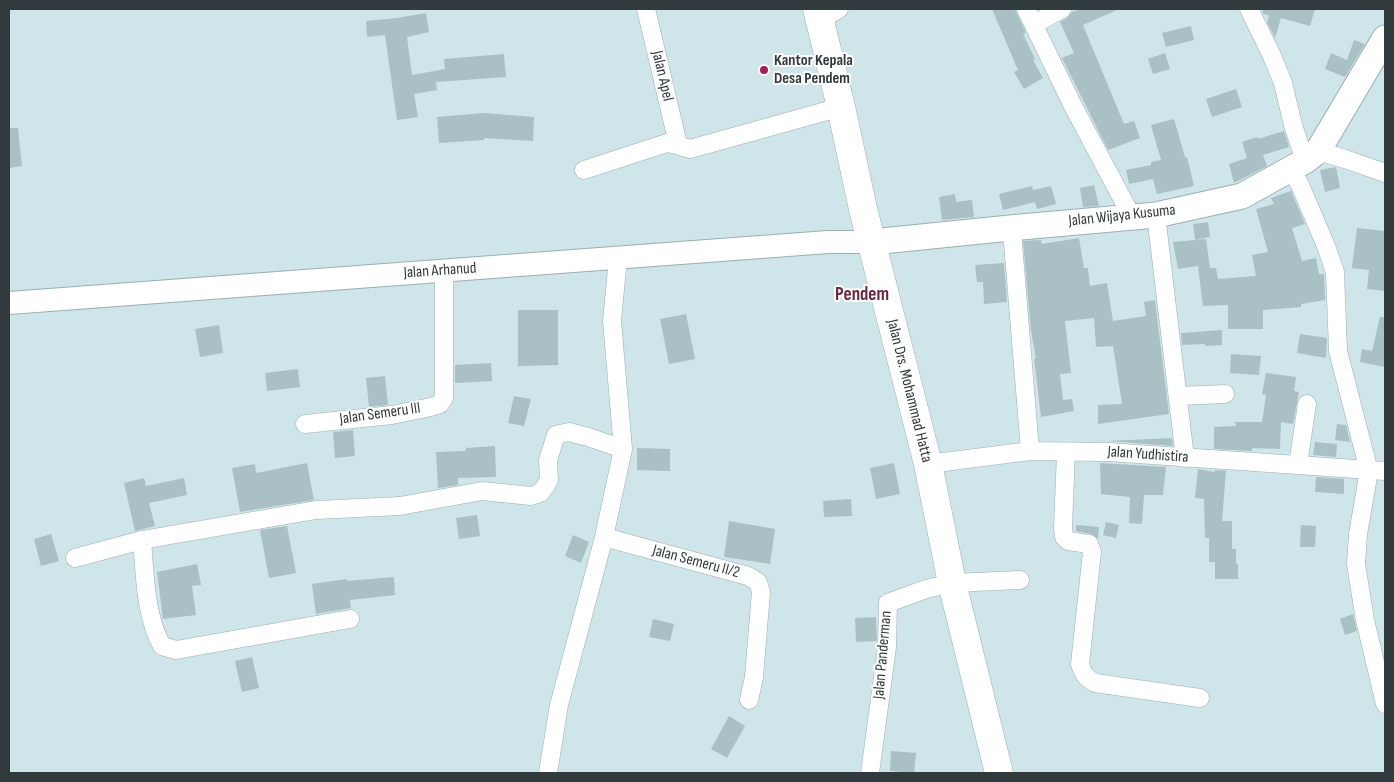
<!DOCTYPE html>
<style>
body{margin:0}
#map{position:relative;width:1394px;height:782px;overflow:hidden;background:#cee5ea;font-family:"Sofia Sans Condensed",sans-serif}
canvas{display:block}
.frame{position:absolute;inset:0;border:10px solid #313a3c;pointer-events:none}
</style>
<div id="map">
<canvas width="1394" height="782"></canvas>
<div class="frame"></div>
</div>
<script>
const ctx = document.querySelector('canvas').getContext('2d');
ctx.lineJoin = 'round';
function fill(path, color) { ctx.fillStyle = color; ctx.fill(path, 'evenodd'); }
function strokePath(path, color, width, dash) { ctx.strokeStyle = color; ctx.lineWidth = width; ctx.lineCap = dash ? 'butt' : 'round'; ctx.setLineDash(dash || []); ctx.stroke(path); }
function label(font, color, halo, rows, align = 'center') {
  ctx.font = font + ' "Sofia Sans Condensed",sans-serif'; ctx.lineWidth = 4; ctx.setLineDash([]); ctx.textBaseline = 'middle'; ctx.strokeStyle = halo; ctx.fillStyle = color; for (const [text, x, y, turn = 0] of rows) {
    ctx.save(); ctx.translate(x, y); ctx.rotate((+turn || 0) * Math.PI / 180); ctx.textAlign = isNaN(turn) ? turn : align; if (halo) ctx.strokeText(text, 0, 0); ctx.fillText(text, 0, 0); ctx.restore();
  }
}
fill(new Path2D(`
 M992,9H1015L1026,33L1023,34L1035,59L1033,60L1043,78L1024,89L1014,72L1018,70Z
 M1080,9H1119L1083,25L1124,124L1134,121L1140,138L1108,150L1062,58L1074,53L1060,22L1067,18L1072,12Z
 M1263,9H1315L1310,26L1281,18L1275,38L1267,22L1269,15L1263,14Z
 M426,13L429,32L407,37L412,75L445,69L444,59L504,54L506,77L436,82L437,90L414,94L418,117L397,120L385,35L367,37L366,21L397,18Z
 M1191,26L1194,40L1166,47L1162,33Z
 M1354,40L1365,44L1345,77L1325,69L1331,53L1347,60Z
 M1165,53L1170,69L1153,74L1148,59Z
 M1236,89L1242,107L1212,117L1206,99Z
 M484,113L534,117L533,141L484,138V140L439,143L437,117Z
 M1174,119L1185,157H1187L1194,186L1157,194L1153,179L1129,184L1126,170L1151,165V162L1161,160L1151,125Z
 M9,128H18L22,166L9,168Z
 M1284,131L1289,147L1263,155L1267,166L1234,183L1229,164L1247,158L1242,142L1257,137L1258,139Z
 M1336,167L1340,188L1325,192L1320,170Z
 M1094,185L1099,206L1083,207L1080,188Z
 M1032,186L1033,190L1051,186L1056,204L1037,209L1035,202L1003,210L999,194Z
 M1291,191L1305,224L1292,228L1302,261L1316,258L1319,274H1324L1325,300L1301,304V307L1263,310V329H1228V305L1203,306L1198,266L1178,269L1173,242L1206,239L1210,268H1216L1218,279L1256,276L1252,255L1268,252L1256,209L1274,204L1271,198Z
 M955,194L956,202L972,200L974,217L942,220L939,197Z
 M1208,222L1210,237L1195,240L1193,224Z
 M1357,228L1385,231V291L1367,289L1369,270L1352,268Z
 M1079,238L1084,268H1088L1090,286L1107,283L1113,321L1146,316L1144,302L1155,300L1169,414L1098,424V405L1122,404L1113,346L1096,347L1094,318L1065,321L1071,373L1060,374L1063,400L1072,399L1074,411L1041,417L1034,359H1036L1031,331L1023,241L1041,240L1042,244Z
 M1004,263L1007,302L984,304L983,282H977L975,265Z
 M518,310H558V365L518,366Z
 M686,314L695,359L669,364L660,319Z
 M1380,317H1385V367L1360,362L1362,349L1372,351Z
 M219,325L223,353L200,357L195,329Z
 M1222,330V345L1205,346V344L1182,345L1181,333Z
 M1300,334L1327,338L1326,358L1297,353Z
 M1231,354L1261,356L1259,375L1230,373Z
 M491,363L492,381L455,383V365Z
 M298,369L300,387L267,391L265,373Z
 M1266,373L1296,377L1294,391L1299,392L1293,424L1281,422L1280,449L1252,448V451L1214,449V427L1236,426L1235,422H1262L1266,395L1262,394Z
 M385,376L388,405L369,407L366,378Z
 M514,396L531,399L524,426L508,423Z
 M1337,424L1346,425L1350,442L1335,440Z
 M353,430L355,456L335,458L333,432Z
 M1172,438L1173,446L1108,441Z
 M1315,442L1337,444L1336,457L1313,455Z
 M495,446L496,477L458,478V485L438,488L436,452L466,451V448Z
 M637,448L670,449V471L637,470Z
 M307,463L314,500L240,512L232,468L255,464L256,473Z
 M894,463L900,494L876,499L870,468Z
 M1100,463L1166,467L1163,495H1144L1142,524L1129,523L1130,497L1101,494Z
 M1198,469L1215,472V470L1226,471L1222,521H1232V549H1236V564H1238V579H1215V562H1209V538H1205L1204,499L1195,498Z
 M1316,477L1344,479V494L1315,492Z
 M144,478L146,486L184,478L187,495L149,503L155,526L135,531L124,483Z
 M851,499L852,516L824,517L823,501Z
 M477,515L480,536L459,539L456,518Z
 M729,521L775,529L770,564L724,557Z
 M1106,522L1119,525L1116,538L1103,535Z
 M1076,525L1099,527L1098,539L1091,534L1076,531Z
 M1301,525L1316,526L1315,547H1300Z
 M287,526L296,573L269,578L260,530Z
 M51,534L59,561L41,566L34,539Z
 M573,535L589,542L581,563L565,556Z
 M197,564L201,585L192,586L196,615L163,619L157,572Z
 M394,577L395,595L350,600L351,608L316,614L312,584L347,579V581Z
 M1353,614L1357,631L1345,635L1340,619Z
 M876,617L877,641L856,642L855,618Z
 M653,619L674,624L670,641L649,637Z
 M252,657L259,688L242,692L235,661Z
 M729,716L745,726L727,758L711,749Z
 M891,751L916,753L914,773L890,771Z`), '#a9c0c4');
const minor = new Path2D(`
 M646,9L678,144
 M1026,9L1073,106L1132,217
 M1249,9L1272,56L1283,83L1293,125L1305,161
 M820,20L839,9
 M1034,24L1062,9
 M1318,151L1345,159L1385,173
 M1291,169L1300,185L1326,246L1335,272L1338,351L1369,471L1358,534L1356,564L1365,620L1385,704
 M584,170L667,143C676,144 682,147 690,149L841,107
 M1156,215L1185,458
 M1010,228L1013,243L1030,451
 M1178,396L1225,394
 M305,424L392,415L431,407L440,404L444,398V271
 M1066,452L1063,528L1064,537L1068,541L1089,544L1092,552L1080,664C1083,674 1086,678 1095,683L1200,698
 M928,464L1030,451L1108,452L1385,471
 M1298,465L1307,404
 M604,537L748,576L758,582L761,592L754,677L749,700
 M142,540C145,575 145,615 162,646L176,650L350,619
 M75,558L142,540L316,510L400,506L482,491L531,496L540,493L545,487L549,480L548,460L556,435L569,432L588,437L623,449
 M548,773L559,705L604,537L623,449L612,321L618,258
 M870,773L887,647L888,603L926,589L952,583L1020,580`);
const tertiary = new Path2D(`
 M9,303L828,242H872`);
const secondary = new Path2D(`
 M872,242L1010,228L1156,215L1242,196L1305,161L1318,151L1385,38`);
const primary = new Path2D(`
 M817,9L841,107L863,209L928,464L952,583L999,773`);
strokePath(minor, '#99afb4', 19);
strokePath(tertiary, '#99afb4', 24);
strokePath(secondary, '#99afb4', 27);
strokePath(primary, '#99afb4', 29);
strokePath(minor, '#fff', 18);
strokePath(tertiary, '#fff', 22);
strokePath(secondary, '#fff', 25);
strokePath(primary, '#fff', 28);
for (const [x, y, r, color] of [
 [764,70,5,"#ab1d59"]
]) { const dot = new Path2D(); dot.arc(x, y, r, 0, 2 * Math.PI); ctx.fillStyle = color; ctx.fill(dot); strokePath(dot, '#fff', 2); }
label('bold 16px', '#313a3c', '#fff', [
 ["Kantor Kepala",774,61],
 ["Desa Pendem",774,79]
], 'left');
label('16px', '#313a3c', '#fff', [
 ["Jalan Apel",662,76,77],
 ["Jalan Wijaya Kusuma",1122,216,-6],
 ["Jalan Arhanud",440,271,-4],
 ["Jalan Drs. Mohammad Hatta",909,391,76],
 ["Jalan Semeru III",380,414,-8],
 ["Jalan Yudhistira",1148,455,4],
 ["Jalan Semeru II/2",696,562,15],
 ["Jalan Panderman",883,655,-85]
]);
label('bold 19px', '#6b273e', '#fff', [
 ["Pendem",862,295]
]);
</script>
